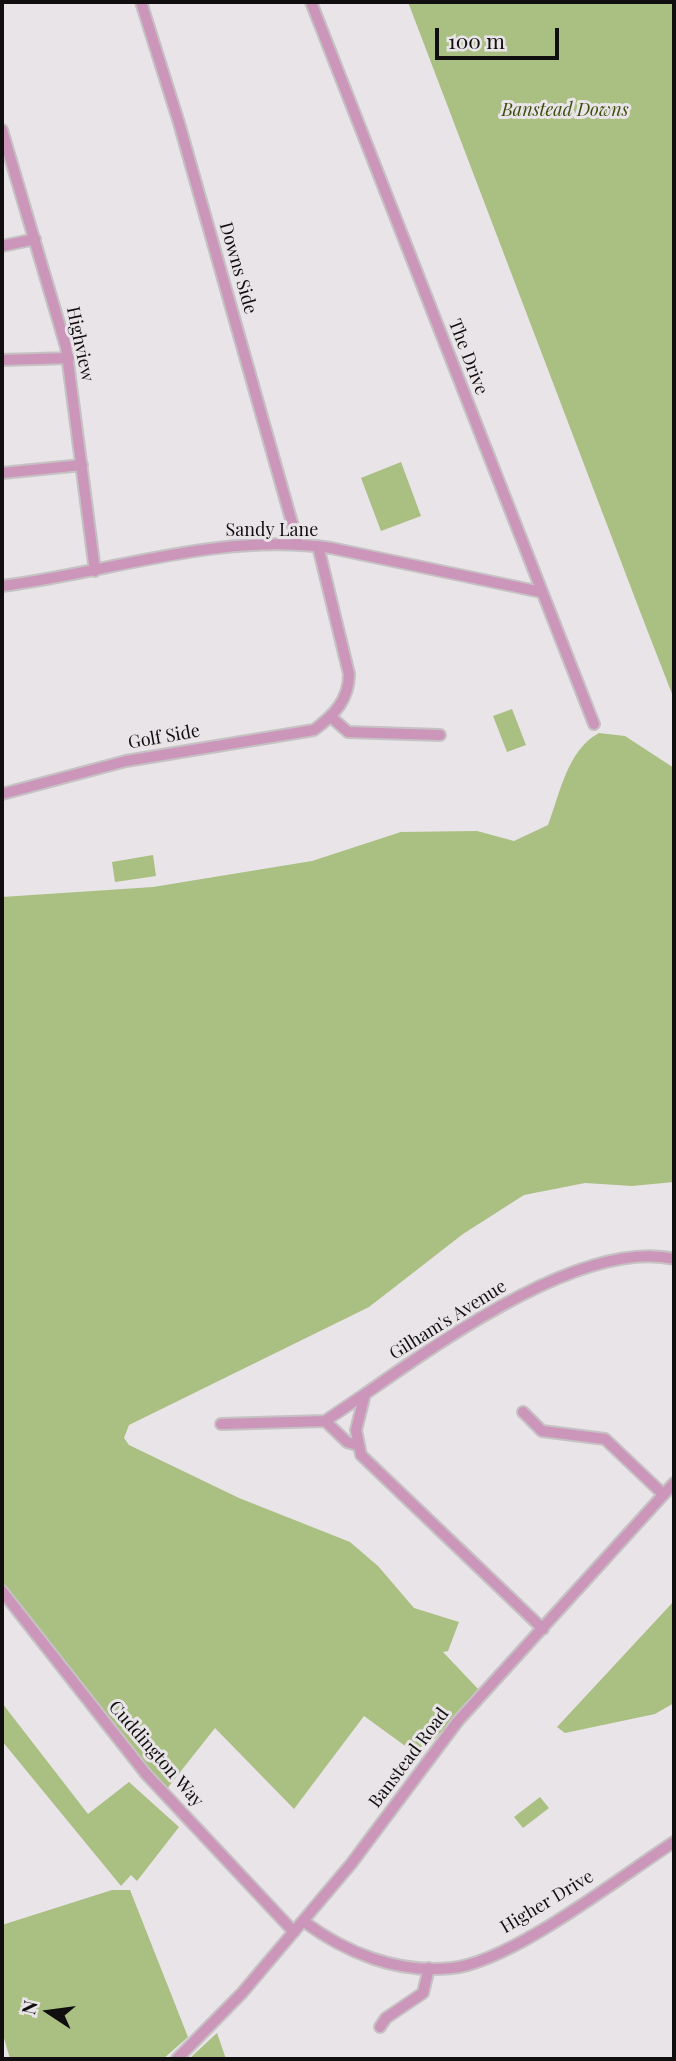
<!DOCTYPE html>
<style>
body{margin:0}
#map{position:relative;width:676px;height:2061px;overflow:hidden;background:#e9e4e7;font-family:"Playfair Display",serif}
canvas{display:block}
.frame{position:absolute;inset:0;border:4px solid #100e0f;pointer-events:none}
.north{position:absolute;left:14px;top:1977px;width:70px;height:70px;-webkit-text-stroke:5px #e9e4e7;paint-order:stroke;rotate:283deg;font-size:19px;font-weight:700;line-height:28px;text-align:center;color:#100e0f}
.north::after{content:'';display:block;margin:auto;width:24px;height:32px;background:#100e0f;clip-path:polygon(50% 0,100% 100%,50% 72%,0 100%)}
.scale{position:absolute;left:435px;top:28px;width:124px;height:32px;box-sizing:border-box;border:4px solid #100e0f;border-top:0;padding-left:9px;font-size:21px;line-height:24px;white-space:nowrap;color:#100e0f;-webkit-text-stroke:5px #e9e4e7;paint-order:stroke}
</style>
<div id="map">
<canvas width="676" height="2061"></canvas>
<div class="frame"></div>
<div class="north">N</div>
<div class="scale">100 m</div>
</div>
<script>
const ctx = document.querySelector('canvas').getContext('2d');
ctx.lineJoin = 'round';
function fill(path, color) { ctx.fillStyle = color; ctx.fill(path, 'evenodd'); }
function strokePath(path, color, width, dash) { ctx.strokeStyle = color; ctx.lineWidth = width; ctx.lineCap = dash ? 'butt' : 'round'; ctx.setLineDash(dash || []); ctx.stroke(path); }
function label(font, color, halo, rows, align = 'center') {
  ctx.font = font + ' "Playfair Display",serif'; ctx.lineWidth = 6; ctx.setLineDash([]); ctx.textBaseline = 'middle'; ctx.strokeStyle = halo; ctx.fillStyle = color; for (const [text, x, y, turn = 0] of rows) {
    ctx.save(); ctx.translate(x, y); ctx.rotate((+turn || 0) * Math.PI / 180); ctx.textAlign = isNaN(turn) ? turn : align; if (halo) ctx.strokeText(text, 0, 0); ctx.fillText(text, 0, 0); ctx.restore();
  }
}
fill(new Path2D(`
 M408,2H674V699L641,614Z
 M401,462L421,516L381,531L361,478Z
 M512,709L526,745L507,752L493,716Z
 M599,733L625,736L674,768V1182L632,1186L585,1183L524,1195L463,1234L369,1307L129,1425L124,1438L129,1445L239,1498L350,1542L378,1566L414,1608L459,1622L448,1651L443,1652L479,1690L419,1756L364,1716L294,1809L215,1728L162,1795L2,1599V897L153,887L312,861L401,832L477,831L514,841L548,825C560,794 567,750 599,733Z
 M153,855L156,876L115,882L112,862Z
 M674,1601V1703L655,1714L565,1733L557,1727Z
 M2,1703L88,1814L129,1782L179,1827L137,1881L131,1875L121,1886L2,1741Z
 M540,1797L549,1808L523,1828L514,1817Z
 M112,1890H130L188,2037L163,2059H10L2,2031V1925Z
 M217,2033L226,2059H189Z`), '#aabf82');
const minor = new Path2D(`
 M141,2L179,123L298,544
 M311,2L594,724
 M2,130L66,347L95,571
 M2,246L35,239
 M2,360L69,358
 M2,473L82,465
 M2,586C112,572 219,532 331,548L541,592
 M331,717L348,732L440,735
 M2,794L126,761L314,730C334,715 349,700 349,674L318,546
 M523,1412L542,1431L605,1439L663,1494
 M325,1421L347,1442L357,1445
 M221,1424L325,1421L365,1394
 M2,1591L146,1774L294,1932
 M543,1629L361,1455L356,1430L365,1394C437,1344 583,1238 674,1259
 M303,1921C346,1953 398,1974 452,1968C512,1962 621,1876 674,1842
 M380,2027L386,2018L423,1993L429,1968
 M177,2059L242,1993L351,1864L458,1721L674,1483`);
strokePath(minor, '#c6c2c4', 14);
strokePath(minor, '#cc96bb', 10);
label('italic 18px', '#3c4d0a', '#e9e4e7', [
 ["Banstead Downs",565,110]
]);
label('18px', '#100e0f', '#e9e4e7', [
 ["Downs Side",238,268,74],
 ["Highview",80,344,78],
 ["The Drive",468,357,69],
 ["Sandy Lane",272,530],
 ["Golf Side",164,737,-10],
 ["Gilham's Avenue",448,1320,-32],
 ["Cuddington Way",156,1754,49],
 ["Banstead Road",409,1758,-53],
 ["Higher Drive",547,1902,-31]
]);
</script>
